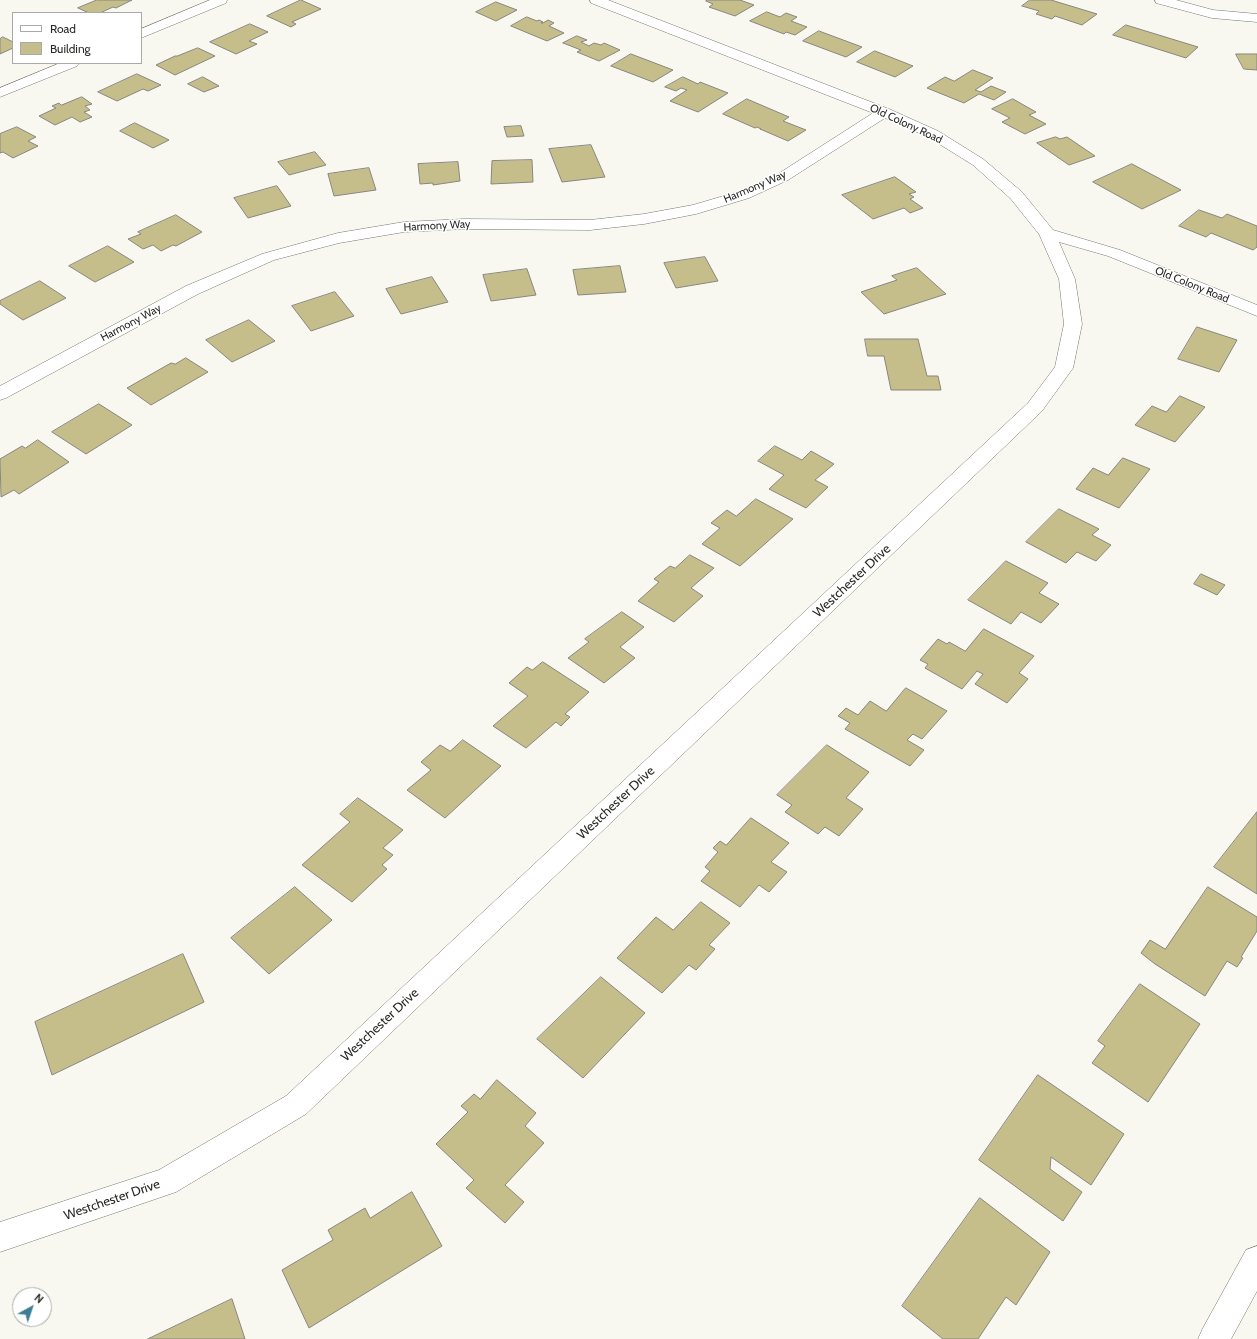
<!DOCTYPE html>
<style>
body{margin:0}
#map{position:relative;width:1257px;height:1339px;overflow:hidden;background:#f8f7f0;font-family:Cabin,sans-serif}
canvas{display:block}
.legend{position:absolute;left:12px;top:12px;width:130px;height:52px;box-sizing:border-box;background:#fff;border:1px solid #a9a9a8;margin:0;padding:5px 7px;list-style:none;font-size:12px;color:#292926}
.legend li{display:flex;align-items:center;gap:8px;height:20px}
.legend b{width:20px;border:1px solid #a9a9a8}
.north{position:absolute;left:12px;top:1287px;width:40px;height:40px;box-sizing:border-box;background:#fff;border:1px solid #a9a9a8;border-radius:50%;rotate:40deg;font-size:11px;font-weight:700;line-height:16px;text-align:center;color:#292926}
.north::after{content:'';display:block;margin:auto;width:14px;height:18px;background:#3e7e92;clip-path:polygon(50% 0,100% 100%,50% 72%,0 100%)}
</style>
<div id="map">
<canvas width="1257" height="1339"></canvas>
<ul class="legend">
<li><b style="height:5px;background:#fff"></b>Road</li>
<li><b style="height:11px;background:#c6be8a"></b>Building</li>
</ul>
<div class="north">N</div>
</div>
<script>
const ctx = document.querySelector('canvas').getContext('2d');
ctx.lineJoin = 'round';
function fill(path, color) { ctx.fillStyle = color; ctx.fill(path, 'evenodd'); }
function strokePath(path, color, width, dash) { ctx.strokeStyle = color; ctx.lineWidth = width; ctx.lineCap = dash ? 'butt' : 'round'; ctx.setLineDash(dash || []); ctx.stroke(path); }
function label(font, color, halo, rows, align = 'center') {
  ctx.font = font + ' Cabin,sans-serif'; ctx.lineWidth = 3; ctx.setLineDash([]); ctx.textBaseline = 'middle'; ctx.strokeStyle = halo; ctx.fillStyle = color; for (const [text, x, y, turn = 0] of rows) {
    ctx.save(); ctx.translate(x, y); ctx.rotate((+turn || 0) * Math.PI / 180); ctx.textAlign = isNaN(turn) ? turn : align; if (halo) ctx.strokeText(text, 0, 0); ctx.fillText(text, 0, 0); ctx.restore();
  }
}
const building = new Path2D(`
 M97,0H132L116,8L113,7L100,13H89L78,8Z
 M301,0L321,9L292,22L296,24L291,27L267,16Z
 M708,0H740L754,5L735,16L709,7L713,4L706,1Z
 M1030,0H1051L1097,14L1082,25L1055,16L1052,19L1036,14L1039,11L1022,6Z
 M496,2L517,10L496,21L476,12Z
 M767,12L780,17L786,13L797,17L791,21L807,27L795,35L786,32L784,34L750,21Z
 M527,17L537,21L539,20L543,22L541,23H543L548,20L554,23L549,26L564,33L547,41L511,26Z
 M250,24L268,32L249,41L257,44L236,54L210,42Z
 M1126,25L1198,47L1186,58L1113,35Z
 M819,31L862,47L846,57L803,41Z
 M577,36L587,40L581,42L589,46L594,43L601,45L604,43L620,50L599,61L577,52L581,50L563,43Z
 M3,37L13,42V48L0,54V39Z
 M198,48L215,56L175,75L156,65L175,56H177Z
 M875,51L913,66L895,77L857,62Z
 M631,54L673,70L653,82L611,66Z
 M1236,54H1257V70L1244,69Z
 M973,70L993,78L975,90L981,92L991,86L1006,92L994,100L979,94L964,103L927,88L945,77L954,81Z
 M137,74L161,85L148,91L143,89L117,101L98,92Z
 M203,77L219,86L204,92L188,84Z
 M683,77L698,84L700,82L728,93L698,112L670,101L687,90L681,88L676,91L665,87Z
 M82,97L92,104L85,106L90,110L84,112L92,117L80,122L72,117L55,125L39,116L56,108L52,106L59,103L61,105Z
 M747,99L789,117L783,121L806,130L788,141L760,129H761L757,127L755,128L723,114Z
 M1013,99L1036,112L1029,115L1046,124L1025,134L1002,122L1010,118L992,109Z
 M135,123L169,140L153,148L120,131Z
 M521,126L524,136L507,137L504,127Z
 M17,127L36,137L28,141L38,146L13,158L3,152L0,153V134Z
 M1056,137L1060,139L1067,137L1095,156L1069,165L1037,143Z
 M591,145L605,177L562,182L549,149Z
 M315,152L326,165L289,175L278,162Z
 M532,160L533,182L491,184L492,161Z
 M458,162L460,181L433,185V183L420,184L418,164Z
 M1132,164L1181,190L1142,209L1093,182Z
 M369,168L376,190L334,196L328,174Z
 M895,177L916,192L909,194L914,197L910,199L923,208L910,213L904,208L873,219L842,195Z
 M277,186L291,206L248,218L234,198Z
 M1199,210L1222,218L1227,214L1257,226V247L1253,250L1211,233L1206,237L1179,226Z
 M176,215L202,232L176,246L173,245L161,251L153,245L143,249L128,239L141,234L138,232Z
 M108,246L134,262L95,282L69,266Z
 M705,257L718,281L676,288L664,263Z
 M620,266L626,292L578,295L573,270Z
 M917,268L946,294L884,314L861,292L897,280L892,276Z
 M527,269L536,295L491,301L483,275Z
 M432,277L448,302L401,314L386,289Z
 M40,281L66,298L23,320L0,304V301Z
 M335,292L354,316L311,331L292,306Z
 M249,320L275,341L232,362L206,340Z
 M1197,327L1237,340L1219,372L1178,359Z
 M865,339H918L927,376H938L941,390H891L884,356H868Z
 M186,358L208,372L151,405L127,388L171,363L175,364Z
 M1180,396L1205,407L1175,442L1135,425L1152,406L1166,412Z
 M99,404L132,425L86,454L52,432Z
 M38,440L69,462L19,494L14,490L1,497L0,459L22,446L25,448Z
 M775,446L802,460L811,451L834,464L815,480L828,487L806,508L769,489L784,475L758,461Z
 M1123,458L1150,469L1119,508L1076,489L1093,468L1108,475Z
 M756,499L793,519L740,566L702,544L720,528L711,523L727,510L736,516Z
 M1059,509L1099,529L1092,535L1111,545L1096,561L1077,552L1066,563L1026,542Z
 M690,555L714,568L691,588L703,596L674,622L638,601L659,582L654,579L670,566L675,568Z
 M1006,561L1048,583L1039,593L1059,604L1041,623L1021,612L1011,624L968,600Z
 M1201,574L1225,585L1217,595L1194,584Z
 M622,612L644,627L620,647L635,658L604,683L568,658L589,642L585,639Z
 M984,629L1034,656L1019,673L1028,679L1007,703L975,684L983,674L977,671L962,689L925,668L928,664L920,660L938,639L947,644L949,642L965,651Z
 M543,662L589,692L565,714L570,717L561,726L556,722L526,748L493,726L528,696L509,683L527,667L532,670Z
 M906,688L947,711L922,739L913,734L907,740L924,750L910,766L845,729L850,723L838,716L846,708L858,715L870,701L886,711Z
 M463,740L501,766L445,818L407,790L431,770L421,762L440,745L450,751Z
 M827,745L869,772L846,798L863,809L839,836L825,827L818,834L785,812L792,805L777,795Z
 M358,798L403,830L383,848L393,855L382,865L387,869L352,902L302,865L350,822L340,814Z
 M1257,812V894L1214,867Z
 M751,818L789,843L771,862L787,872L769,892L759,885L740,907L701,881L710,871L705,867L718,852L713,848L720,841L726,845Z
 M295,887L332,920L269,974L231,938Z
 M1208,887L1257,917V931L1241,957L1243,958L1237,967L1227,961L1205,996L1155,964L1141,953L1150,940L1165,949Z
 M701,902L730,923L709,945L715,949L696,970L689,965L662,993L617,958L656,917L673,930Z
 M183,954L204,1002L52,1075L35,1022Z
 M601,977L645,1013L583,1078L537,1039Z
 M1140,984L1200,1024L1148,1102L1092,1063L1105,1046L1098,1041Z
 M1038,1075L1124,1134L1091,1185L1051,1157L1050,1169L1082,1192L1063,1221L979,1160Z
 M497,1080L536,1113L525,1126L544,1143L505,1185L524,1202L505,1223L466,1188L474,1180L436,1144L468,1112L461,1106L474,1094L480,1099Z
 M412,1192L442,1246L309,1328L282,1270L333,1240L328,1230L365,1208L370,1218Z
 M980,1198L1050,1252L1016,1305L1006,1297L978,1339H943L902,1306Z
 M232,1299L245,1339H148Z`);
fill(building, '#c6be8a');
strokePath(building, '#878680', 1);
const minor = new Path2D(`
 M210,0H227L226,3L141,38V29Z
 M590,0H608L889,109L938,131L983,159L1022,192L1053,230L1120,250L1257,305V316L1108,256L1059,242L1075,279L1082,324L1073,368L1042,411L306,1114L176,1192L0,1252V1222L159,1170L286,1096L1028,403L1055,367L1064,324L1059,279L1039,234L1010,198L973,165L928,137L885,118L788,180L749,198L696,214L644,224L590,230L464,229L404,232L339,243L274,260L198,294L6,398L0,400V386L186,286L262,254L338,233L404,222L464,219L590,220L644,214L693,205L737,192L778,174L873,113L591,3Z
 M1155,0H1176L1213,10L1257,14V22L1212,18L1156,3Z
 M60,63H79L77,66L0,97V88Z
 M1257,1246V1291L1231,1339H1198L1203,1328L1246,1250Z`);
strokePath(minor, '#777771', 1);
fill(minor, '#fff');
label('11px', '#292926', '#fff', [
 ["Old Colony Road",906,124,25],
 ["Harmony Way",755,187,-23],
 ["Harmony Way",437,226,-3],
 ["Old Colony Road",1192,285,22],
 ["Harmony Way",131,323,-28]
]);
label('13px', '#292926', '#fff', [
 ["Westchester Drive",852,581,-43],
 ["Westchester Drive",616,803,-43],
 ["Westchester Drive",380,1025,-43],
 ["Westchester Drive",112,1200,-19]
]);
</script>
